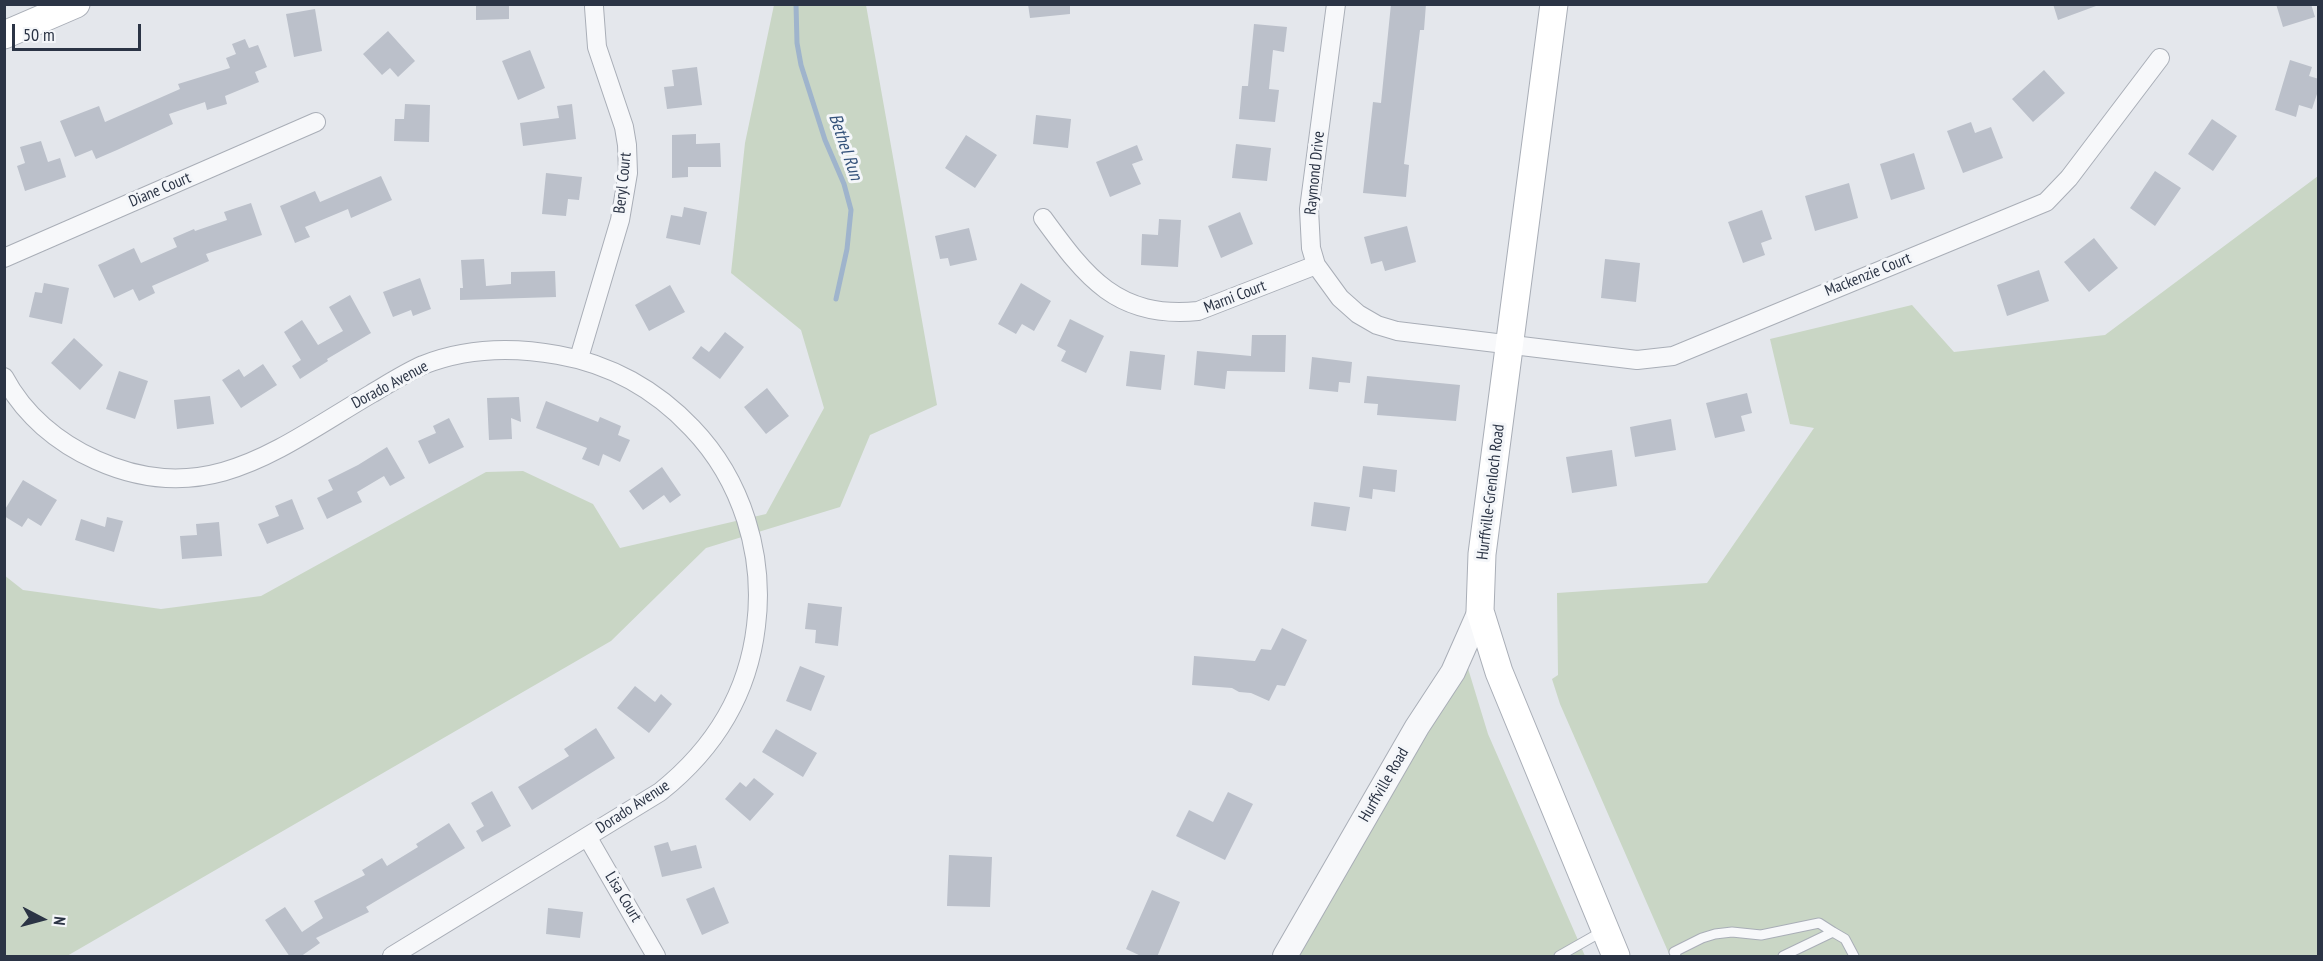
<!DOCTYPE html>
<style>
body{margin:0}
#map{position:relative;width:2323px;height:961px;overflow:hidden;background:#e4e7ec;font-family:"PT Sans Narrow",sans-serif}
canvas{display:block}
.frame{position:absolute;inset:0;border:6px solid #2b3445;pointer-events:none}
.north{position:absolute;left:12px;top:889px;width:60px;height:60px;-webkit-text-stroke:4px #f4f6f9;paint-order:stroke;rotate:96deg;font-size:16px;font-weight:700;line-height:24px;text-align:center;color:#2b3445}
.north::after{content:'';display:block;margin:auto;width:21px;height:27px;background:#2b3445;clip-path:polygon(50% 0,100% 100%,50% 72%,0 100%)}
.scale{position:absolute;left:12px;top:24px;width:129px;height:27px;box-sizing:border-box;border:3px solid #2b3445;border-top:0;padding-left:8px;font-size:18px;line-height:21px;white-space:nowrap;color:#2b3445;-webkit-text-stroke:4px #f4f6f9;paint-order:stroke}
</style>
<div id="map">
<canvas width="2323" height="961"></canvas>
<div class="frame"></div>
<div class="north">N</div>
<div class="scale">50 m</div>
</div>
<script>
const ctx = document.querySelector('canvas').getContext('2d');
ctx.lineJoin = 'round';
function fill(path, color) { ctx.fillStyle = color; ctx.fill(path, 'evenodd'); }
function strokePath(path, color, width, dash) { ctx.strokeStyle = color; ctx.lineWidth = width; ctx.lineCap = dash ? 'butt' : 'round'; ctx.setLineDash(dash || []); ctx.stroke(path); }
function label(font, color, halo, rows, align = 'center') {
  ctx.font = font + ' "PT Sans Narrow",sans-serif'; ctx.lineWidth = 6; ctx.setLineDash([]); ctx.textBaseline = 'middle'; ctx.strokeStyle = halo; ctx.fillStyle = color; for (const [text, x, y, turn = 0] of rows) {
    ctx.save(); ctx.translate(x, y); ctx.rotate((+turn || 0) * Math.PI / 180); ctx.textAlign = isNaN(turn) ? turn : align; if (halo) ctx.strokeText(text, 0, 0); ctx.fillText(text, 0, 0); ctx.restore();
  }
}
fill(new Path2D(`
 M774,5H866L937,405L870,435L840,507L706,548L611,641L67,956H5L4,575L23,590L161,609L261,596L486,472L523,471L593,504L620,548L766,514L824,408L801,330L731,273L745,143Z
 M2318,176V956H1670L1560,704L1552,679L1558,675L1557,593L1707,583L1814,428L1790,424L1770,339L1912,305L1954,352L2105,335Z
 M1463,652L1488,734L1585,956H1282Z`), '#c9d6c5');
strokePath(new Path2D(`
 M796,4L797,43L801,65L825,140L844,184L851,210L847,249L836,299`), '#9fb4cc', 5);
fill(new Path2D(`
 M476,4H509V19L476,20Z
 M1028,4H1070V14L1030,18Z
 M1391,4H1426L1424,30H1420L1404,164L1409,165L1406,197L1363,193L1373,102L1381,103Z
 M2053,4H2095L2096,6L2058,20Z
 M2276,4H2311L2315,17L2283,27Z
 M315,9L322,51L294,57L286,14Z
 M1254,24L1287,27L1284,52L1273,50L1269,89L1279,90L1275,122L1239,119L1242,86H1248Z
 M388,31L415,61L398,77L390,68L382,75L363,54Z
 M245,39L249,48L258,45L267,67L255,72L259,82L225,96L227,104L207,110L205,102L169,114L173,124L117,150L96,159L92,150L75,157L60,121L99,106L105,122L180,89L178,84L230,68L226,58L236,54L232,44Z
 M530,50L545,88L518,100L502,61Z
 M2290,60L2312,67L2309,76L2319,79V88L2312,109L2299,105L2296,117L2275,110Z
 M697,67L702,105L667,109L664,87L674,86L672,70Z
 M2044,70L2065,93L2033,122L2012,99Z
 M405,104L430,105L429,142L394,141L395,119H404Z
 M572,104L576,139L523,146L520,123L559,118L557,106Z
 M1036,115L1071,119L1068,148L1033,144Z
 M2212,119L2237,136L2213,171L2188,154Z
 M1971,122L1975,133L1991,127L2003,158L1963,173L1947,131Z
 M696,134V144L720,143L721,167H688V177L672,178V135Z
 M966,135L997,155L975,188L945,168Z
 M41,141L48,162L60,158L66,177L25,191L17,166L25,163L20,147Z
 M1236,144L1271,148L1267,181L1232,178Z
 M1137,145L1143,160L1132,164L1141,184L1110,197L1096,162Z
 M1914,153L1925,189L1891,200L1880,164Z
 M2155,171L2181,188L2155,226L2130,208Z
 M546,173L582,177L579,200L568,199L566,216L542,214Z
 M381,176L392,200L351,218L348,209L305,227L310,237L295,243L280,206L315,191L320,202Z
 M1849,183L1858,218L1815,231L1805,196Z
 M251,203L262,235L206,254L209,261L152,286L155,293L139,301L133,289L114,298L98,265L134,248L141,263L177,247L173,238L194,229L195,231L227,220L224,212Z
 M684,207L707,212L700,245L666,238L671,215L682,217Z
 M1762,210L1772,239L1761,243L1765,255L1743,263L1728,222Z
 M1240,212L1253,244L1221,258L1208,226Z
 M1159,219L1181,220L1178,267L1141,265L1142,234L1158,235Z
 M1407,226L1416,262L1385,271L1382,261L1371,264L1364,237Z
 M969,228L977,260L950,266L948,258L940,259L935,236Z
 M2094,238L2118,268L2089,292L2064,262Z
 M484,259L486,286L511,284V272L555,271L556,297L460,300V288H463L461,260Z
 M1605,259L1640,263L1636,302L1601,298Z
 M2039,270L2049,301L2007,316L1997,285Z
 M420,278L431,309L413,316L411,310L393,317L383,292Z
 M44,283L69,288L62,324L29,317L35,292L42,293Z
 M1021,283L1051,301L1034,331L1022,324L1016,334L998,324Z
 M670,285L685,312L649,331L635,305Z
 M350,295L371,333L327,359L328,361L300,379L292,366L301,360L284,332L302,320L318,345L343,331L329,307Z
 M1070,319L1104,336L1086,373L1061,361L1066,351L1057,346Z
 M725,332L744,347L720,379L692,358L701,346L709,352Z
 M1252,335H1286L1285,372L1227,371L1225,389L1194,385L1197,351L1251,356Z
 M74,338L103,365L80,390L51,363Z
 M1130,351L1165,355L1161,390L1126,386Z
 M1312,357L1352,362L1350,383L1339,382L1338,392L1309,389Z
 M263,364L277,385L241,408L222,380L239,369L244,377Z
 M119,371L148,381L135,419L106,409Z
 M1367,376L1460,385L1456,421L1377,415L1378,404L1364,403Z
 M767,388L789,416L766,434L744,407Z
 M1747,393L1752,413L1741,416L1745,431L1715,438L1706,403Z
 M210,396L214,424L177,429L174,400Z
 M519,397L521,422L511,418L512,439L489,440L487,398Z
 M546,401L598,422L600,417L621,426L618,435L630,440L620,462L603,454L599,466L582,459L587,448L536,428Z
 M449,418L464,447L429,464L418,441L436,433L433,426Z
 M1671,419L1676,450L1635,457L1630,427Z
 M387,447L405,478L390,486L384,476L357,492L362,502L327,519L317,498L333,490L328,480L358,465Z
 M1612,450L1617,486L1572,493L1566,457Z
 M1363,466L1397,470L1395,492L1373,489L1372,499L1359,497Z
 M662,467L681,495L670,503L664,495L643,510L629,491Z
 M23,480L57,500L41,526L28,518L22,527L4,516V511Z
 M292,499L304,529L267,544L258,524L279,516L275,506Z
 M1314,502L1350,507L1346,531L1311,526Z
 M107,517L123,521L114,552L75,540L81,519L105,527Z
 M219,522L222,556L182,559L180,536L197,535L196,524Z
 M808,603L842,607L838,646L815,643L816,630L805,629Z
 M1282,628L1307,640L1285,686L1277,685L1269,701L1251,693L1239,692L1232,688L1192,685L1194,656L1255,661L1261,649L1271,650Z
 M800,666L825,676L811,711L786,701Z
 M635,686L655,702L661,694L672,704L649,733L617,708Z
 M596,728L615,758L532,810L518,787L569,756L564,749Z
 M776,729L817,753L803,777L762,752Z
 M754,778L774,794L750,821L725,799L740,782L746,787Z
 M492,791L511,826L482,842L476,831L484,826L471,803Z
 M1228,792L1253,804L1225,860L1176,836L1189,810L1213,822Z
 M449,823L465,848L366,907L369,912L316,938L320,943L300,957H290L265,920L285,907L302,932L323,918L314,901L365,875L362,870L382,858L387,866L418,847L416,844Z
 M668,842L671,851L696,845L702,868L662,877L654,846Z
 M949,855L992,857L990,907L947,906Z
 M714,887L729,923L702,935L686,899Z
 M1152,890L1180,902L1157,957H1143L1126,949Z
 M548,908L583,912L580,938L546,934Z`), '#bbc0ca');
const service = new Path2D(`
 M1559,956L1603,931
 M1676,956L1674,952L1702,938L1715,934L1732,932L1761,935L1819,923L1833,932
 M1783,956L1833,932L1845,939L1854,956`);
const minor = new Path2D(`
 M1336,4L1309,209L1311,248L1316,265L1340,298L1358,314L1377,325L1397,331L1637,360L1673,356L2046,202L2069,178L2160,58
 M1043,218C1086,277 1117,319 1198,311L1316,265
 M4,258L316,122
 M579,358L620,220L628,173L627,145L624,127L597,47L594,7
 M4,377C24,415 58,443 96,460C207,510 279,448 371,394C388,384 405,373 423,365C466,348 514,347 558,355C610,364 656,390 692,428C742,480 765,555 756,626C748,695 714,749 660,792L392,956
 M588,838L656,956`);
const tertiary = new Path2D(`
 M1285,956L1417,727L1453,672L1480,611`);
const secondary = new Path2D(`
 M1554,4L1482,554L1480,611L1499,672L1616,956
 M4,35L76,4`);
strokePath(service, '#a9aeb7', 11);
strokePath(minor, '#a9aeb7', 20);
strokePath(tertiary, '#a9aeb7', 26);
strokePath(secondary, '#a9aeb7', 29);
strokePath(service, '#f7f8fa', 9);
strokePath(minor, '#f7f8fa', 18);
strokePath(tertiary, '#f7f8fa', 24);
strokePath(secondary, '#fff', 27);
label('16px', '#2b3445', '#f4f6f9', [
 ["Raymond Drive",1315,173,-84],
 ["Beryl Court",623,183,-84],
 ["Diane Court",160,190,-23],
 ["Mackenzie Court",1868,275,-22],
 ["Marni Court",1235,297,-21],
 ["Dorado Avenue",390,385,-28],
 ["Hurffville-Grenloch Road",1491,492,-83],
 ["Hurffville Road",1384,785,-60],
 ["Dorado Avenue",633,807,-33],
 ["Lisa Court",623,897,59]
]);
label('italic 18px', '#34527a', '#f4f6f9', [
 ["Bethel Run",845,147,71]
]);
</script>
